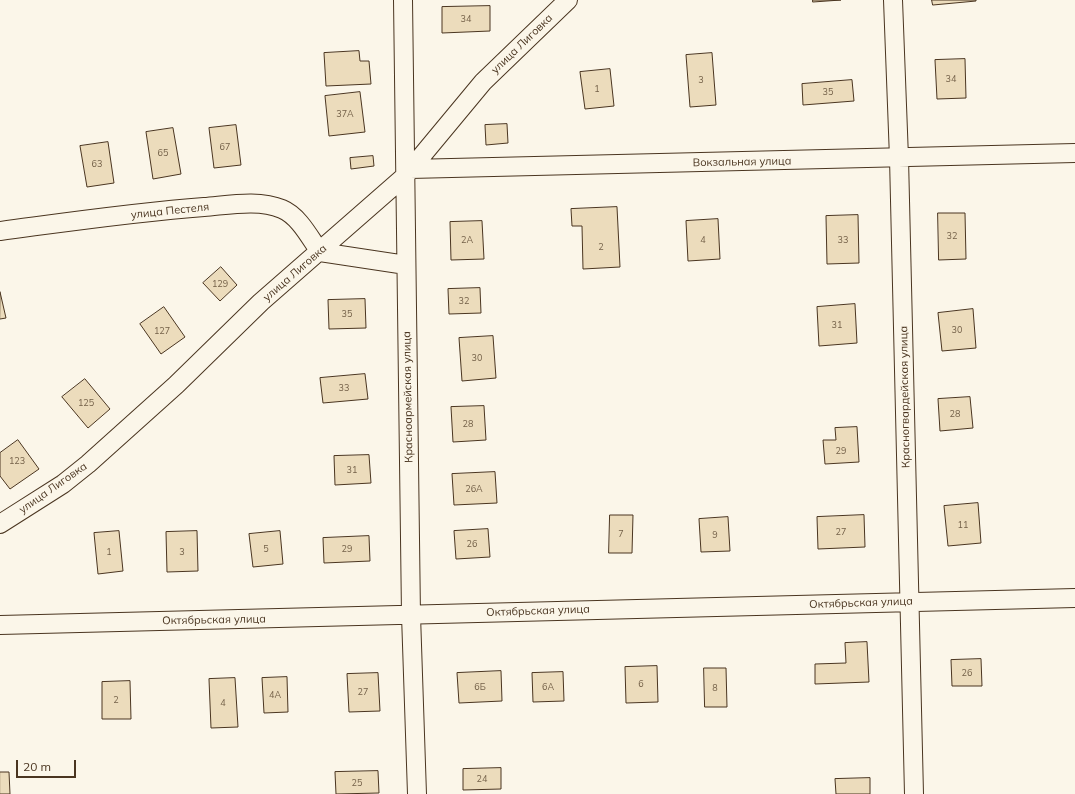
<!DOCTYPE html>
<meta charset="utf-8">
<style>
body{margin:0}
#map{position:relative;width:1075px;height:794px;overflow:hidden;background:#fbf6e9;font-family:Mulish,sans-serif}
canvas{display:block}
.scale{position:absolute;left:16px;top:760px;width:60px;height:18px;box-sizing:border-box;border:2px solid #4a3520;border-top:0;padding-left:5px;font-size:12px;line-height:14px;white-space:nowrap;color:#4a3520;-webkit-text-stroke:3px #fbf6e9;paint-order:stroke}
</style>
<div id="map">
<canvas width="1075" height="794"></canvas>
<div class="scale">20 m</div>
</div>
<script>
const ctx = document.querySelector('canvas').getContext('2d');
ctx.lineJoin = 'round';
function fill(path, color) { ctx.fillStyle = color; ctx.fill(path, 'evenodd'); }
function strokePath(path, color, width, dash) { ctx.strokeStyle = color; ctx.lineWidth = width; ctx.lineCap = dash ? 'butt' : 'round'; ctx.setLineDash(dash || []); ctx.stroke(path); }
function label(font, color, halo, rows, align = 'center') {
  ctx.font = font + ' Mulish,sans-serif'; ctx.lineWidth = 3; ctx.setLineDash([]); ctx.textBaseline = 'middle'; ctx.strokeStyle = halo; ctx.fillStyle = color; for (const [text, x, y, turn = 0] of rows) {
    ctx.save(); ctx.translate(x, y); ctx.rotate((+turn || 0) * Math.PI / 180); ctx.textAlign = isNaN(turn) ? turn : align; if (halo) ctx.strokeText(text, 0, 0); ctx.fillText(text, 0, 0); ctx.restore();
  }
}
const building = new Path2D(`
 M813,0H841L813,2Z
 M932,0H976V1L933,5Z
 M490,6V31L442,33V7Z
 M359,51L360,61H369L371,84L326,86L324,53Z
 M712,53L716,105L690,107L686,55Z
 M965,59L966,98L937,99L935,60Z
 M610,69L614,106L585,109L580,72Z
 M852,80L854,101L803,105L802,84Z
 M360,92L365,132L329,136L325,96Z
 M507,124L508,143L486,145L485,125Z
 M236,125L241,165L214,168L209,128Z
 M173,128L181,174L153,179L146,132Z
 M108,142L114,183L87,187L80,146Z
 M373,156L374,166L351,169L350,158Z
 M617,207L620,267L583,269L582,226H572L571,209Z
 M938,213H965L966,259L939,260Z
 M858,215L859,263L827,264L826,216Z
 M718,219L720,259L688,261L686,221Z
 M482,221L484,259L451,260L450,222Z
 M221,267L237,285L220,301L203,283Z
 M480,288L481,313L449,314L448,289Z
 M0,292L6,318L0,319Z
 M365,299L366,328L329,329L328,300Z
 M855,304L857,343L819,346L817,307Z
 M164,307L185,337L161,354L140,324Z
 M973,309L976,348L942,351L938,313Z
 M493,336L496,378L462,381L459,338Z
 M365,374L368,399L323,403L320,378Z
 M85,379L110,409L88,428L62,397Z
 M970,397L973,428L940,431L938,399Z
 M484,406L486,440L453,442L451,407Z
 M857,427L859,462L825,464L823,440H836L835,428Z
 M18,440L39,469L10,489L0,476V453Z
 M369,455L371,483L335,485L334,456Z
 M495,472L497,503L454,505L452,474Z
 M978,503L981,543L948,546L944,506Z
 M610,515H633L632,553H609Z
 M864,515L865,547L818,549L817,517Z
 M728,517L730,551L701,552L699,519Z
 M488,529L490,557L456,559L454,531Z
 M119,531L123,571L98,574L94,533Z
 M197,531L198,571L167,572L166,532Z
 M280,531L283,564L253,567L249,534Z
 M369,536L370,561L324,563L323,538Z
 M867,642L869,682L815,684V664L846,663L845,643Z
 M981,659L982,686H952L951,660Z
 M657,666L658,702L626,703L625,667Z
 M704,668H726L727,707H705Z
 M501,671L502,701L459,703L457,673Z
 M563,672L564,701L533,702L532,673Z
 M378,673L380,711L349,712L347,674Z
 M287,677L288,712L264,713L262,678Z
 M235,678L238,727L211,728L209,679Z
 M130,681L131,719H102V682Z
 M501,768V789L463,790V769Z
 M378,771L379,793L336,794L335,772Z
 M0,772H9L10,794H0Z
 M870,778V794H836L835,779Z`);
fill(building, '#ecdcbc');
strokePath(building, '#4a3520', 1);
const minor = new Path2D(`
 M403,0L411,615L417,794
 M893,0L899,158L914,794
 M410,169L1075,153
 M0,231C68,222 136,212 204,207C229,205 259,199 282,209C299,216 310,238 320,252L406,265
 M0,524L63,484L88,464L176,385L261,302L405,176L483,82L568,0
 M0,625L1075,598`);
strokePath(minor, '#4a3520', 20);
strokePath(minor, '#fbf6e9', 18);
label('9px', '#725f47', null, [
 ["34",466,19],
 ["34",951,79],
 ["3",701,80],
 ["1",597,89],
 ["35",828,92],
 ["37А",345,114],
 ["67",225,147],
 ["65",163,153],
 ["63",97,164],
 ["32",952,236],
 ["2А",467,240],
 ["4",703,240],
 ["33",843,240],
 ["2",601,247],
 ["129",220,284],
 ["32",464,301],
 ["35",347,314],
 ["31",837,325],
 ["30",957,330],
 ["127",162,331],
 ["30",477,358],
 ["33",344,388],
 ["125",86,403],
 ["28",955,414],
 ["28",468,424],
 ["29",841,451],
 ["123",17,461],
 ["31",352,470],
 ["26А",474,489],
 ["11",963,525],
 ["27",841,532],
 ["7",621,534],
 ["9",715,535],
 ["26",472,544],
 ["5",266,549],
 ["29",347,549],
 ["1",109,552],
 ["3",182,552],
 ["26",967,673],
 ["6",641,684],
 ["6Б",480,687],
 ["6А",548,687],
 ["8",715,688],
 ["27",363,692],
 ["4А",275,695],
 ["2",116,700],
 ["4",223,703],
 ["24",482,779],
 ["25",357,783]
]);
label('11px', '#4a3520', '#fbf6e9', [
 ["улица Лиговка",522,44,-44],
 ["Вокзальная улица",742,162,-1],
 ["улица Пестеля",170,211,-6],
 ["улица Лиговка",295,273,-41],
 ["Красноармейская улица",408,397,-91],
 ["Красногвардейская улица",905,397,-91],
 ["улица Лиговка",53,488,-35],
 ["Октябрьская улица",861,603,-2],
 ["Октябрьская улица",538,611,-2],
 ["Октябрьская улица",214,620,-1]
]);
</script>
